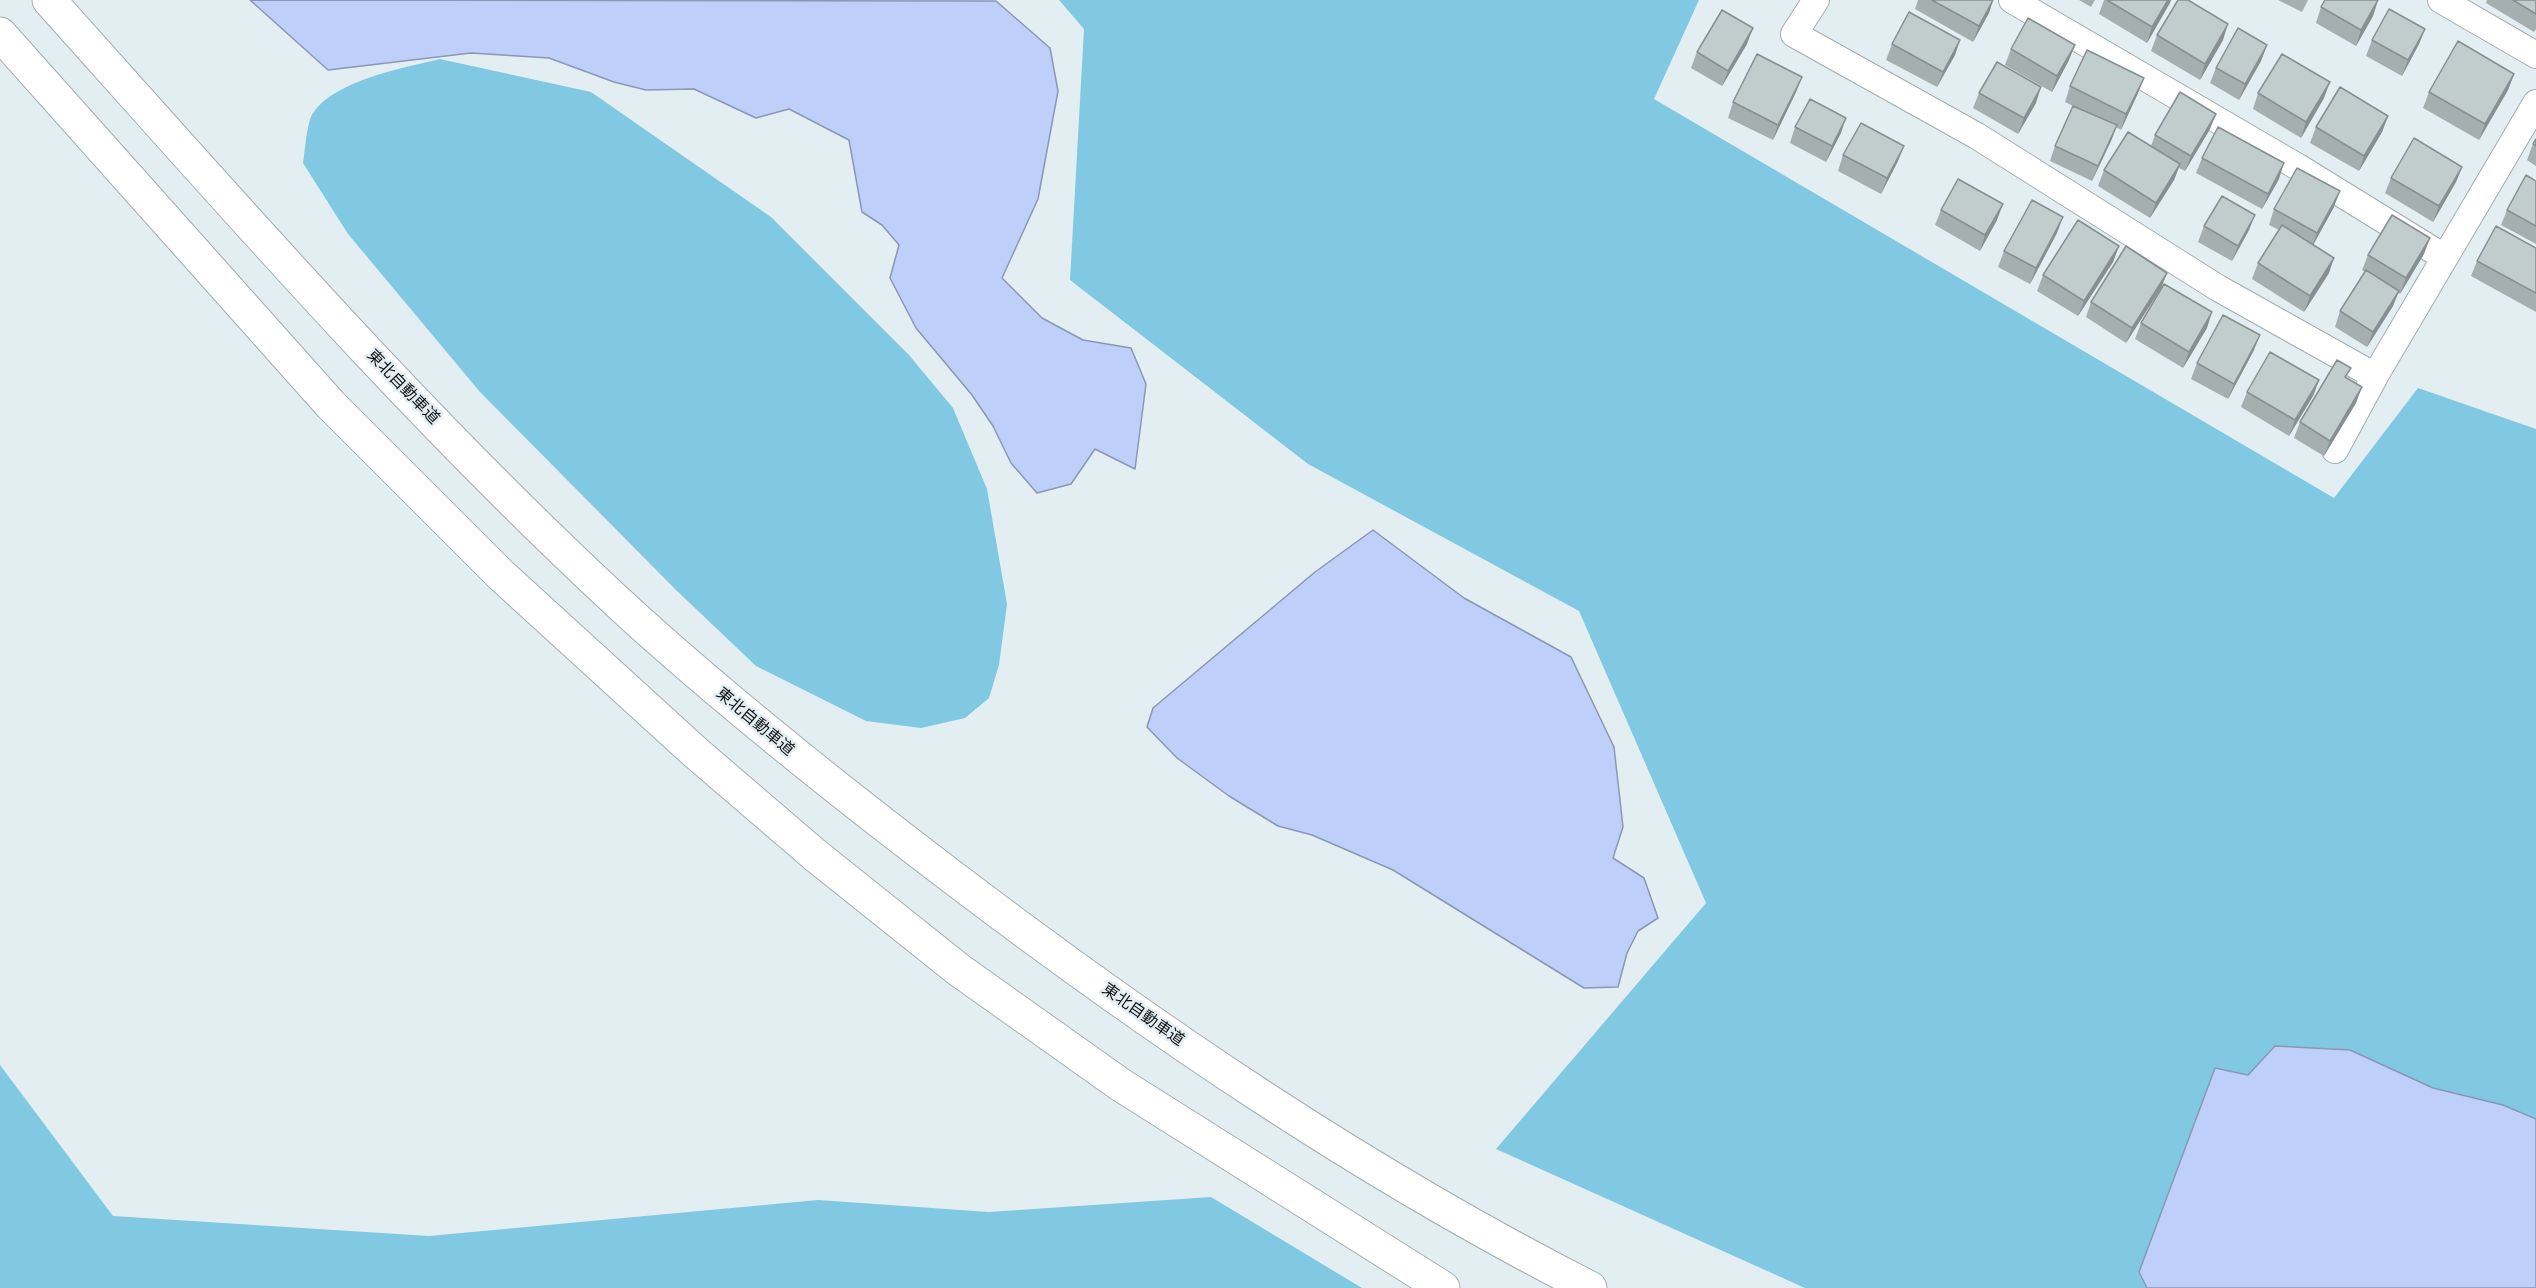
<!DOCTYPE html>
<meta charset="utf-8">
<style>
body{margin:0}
canvas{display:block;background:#e3eef2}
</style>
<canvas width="2536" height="1288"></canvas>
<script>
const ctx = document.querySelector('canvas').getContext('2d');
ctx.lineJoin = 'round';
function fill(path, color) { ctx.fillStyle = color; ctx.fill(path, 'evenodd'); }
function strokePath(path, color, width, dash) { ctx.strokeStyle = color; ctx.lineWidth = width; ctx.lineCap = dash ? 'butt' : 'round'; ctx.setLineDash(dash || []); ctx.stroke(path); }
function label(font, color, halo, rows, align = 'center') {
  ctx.font = font + ' "PT Sans","Noto Sans JP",sans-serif'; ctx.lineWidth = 5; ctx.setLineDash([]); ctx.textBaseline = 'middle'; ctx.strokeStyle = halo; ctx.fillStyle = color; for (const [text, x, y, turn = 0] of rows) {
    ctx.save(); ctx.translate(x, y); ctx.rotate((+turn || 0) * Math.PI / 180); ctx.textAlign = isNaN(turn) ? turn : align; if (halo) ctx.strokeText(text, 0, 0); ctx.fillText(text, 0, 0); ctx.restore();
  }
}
fill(new Path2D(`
 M1059,0H1699L1654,99L2334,498L2418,388L2536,429V1288H1805L1496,1149L1706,903L1579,611L1308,464L1070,280L1084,29Z
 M440,59L591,92L771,217L909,355L953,408L987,489L1007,604L999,665L989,698L965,718L921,728L866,721L756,666L676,590L480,392L348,234L303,163C305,151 307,121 313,113C335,80 404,68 440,59Z
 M0,1065L113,1216L429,1236L818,1200L989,1212L1211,1197L1362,1288H0Z`), '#81c9e2');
const water = new Path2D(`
 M250,0L996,1L1050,48L1058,91L1038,199L1002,278L1042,318L1083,340L1131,348L1146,384L1135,469L1095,449L1071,484L1037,493L1011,463L993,426L972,395L916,328L890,278L899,245L882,225L862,212L849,140L789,109L756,118L694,89L646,90L614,82L549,58L471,53L328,70Z
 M1373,530L1464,598L1571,657L1614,747L1623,827L1613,858L1644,878L1658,918L1638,931L1627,953L1618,987L1584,988L1393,870L1312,835L1278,826L1229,796L1177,758L1147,727L1153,708L1315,572Z
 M2275,1046L2350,1050L2433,1088L2503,1105L2536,1119V1288H2147L2139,1272L2215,1068L2248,1075Z`);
fill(water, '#becff9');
strokePath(water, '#8a97b5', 1.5);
const street = new Path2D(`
 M1816,0L1794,34L1977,136L2218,288L2375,376
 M2012,0L2298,167L2444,257
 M2441,0L2536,55
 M2335,450L2375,376L2536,103`);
const highway = new Path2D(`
 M49,0C239,212 426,427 636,619C737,710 843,794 951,876C1152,1029 1364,1173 1590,1288
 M0,34L331,405L501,575L695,752L815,855L959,970L1121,1085L1443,1288`);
strokePath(street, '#a3adb1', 28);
strokePath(highway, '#a3adb1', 35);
strokePath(street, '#fff', 26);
strokePath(highway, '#fff', 33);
fill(new Path2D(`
 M1918,0H1993L1989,13L1973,42L1915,9Z
 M2079,0H2095L2091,7Z
 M2104,0H2171L2147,43L2099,14Z
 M2278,0H2308L2302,12Z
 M2378,0L2373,16L2356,46L2316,23L2321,7Z
 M2487,0H2536V29L2534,32L2486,3Z
 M2425,29L2419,44L2402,76L2366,56L2372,40Z
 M2157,35L2223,40L2200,80L2151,51Z
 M1960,40L1955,55L1937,87L1886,60L1892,44Z
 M1747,44L1722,86L1691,68L1697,52Z
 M2267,45L2261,61L2239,100L2210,83L2216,68Z
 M2011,49L2069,60L2052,92L2005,65Z
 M2514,74L2508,90L2479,140L2423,108L2429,92Z
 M1802,77L1796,92L1773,140L1728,118L1733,102Z
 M2144,78L2138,93L2121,130L2116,127L2111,141L2092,181L2050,161L2055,146L2073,106L2065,102L2070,86Z
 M1979,93L2036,103L2018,134L1973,108Z
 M2258,93L2324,98L2301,138L2253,109Z
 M2388,116L2382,132L2359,171L2310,143L2316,127Z
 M1795,127L1841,133L1826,162L1790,143Z
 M2210,129L2185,171L2179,168L2174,180L2150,218L2098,186L2104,170L2151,146L2155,135Z
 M2536,139V166L2527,160L2533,144Z
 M1843,155L1898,161L1881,194L1838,171Z
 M2202,158L2279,179L2262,209L2196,173Z
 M2462,167L2456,182L2433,222L2385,193L2391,178Z
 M2536,181V244L2501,225L2507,210Z
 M2334,207L2313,244L2329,273L2304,312L2252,279L2258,263L2279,230L2269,225L2274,209Z
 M1941,210L1997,220L1980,251L1935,225Z
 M2204,226L2249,230L2232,261L2198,242Z
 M2057,233L2030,284L1998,267L2004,251Z
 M2119,246L2113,262L2078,316L2037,291L2043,275Z
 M2536,248V312L2471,276L2477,261Z
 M2424,254L2400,294L2398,292L2393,306L2367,347L2335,327L2340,311L2365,272L2362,270L2368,255Z
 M2167,273L2161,288L2126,343L2086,317L2091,302Z
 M2141,323L2207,328L2183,368L2135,339Z
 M2254,350L2228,399L2191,379L2197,363Z
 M2319,380L2313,396L2289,436L2241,407L2247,392Z
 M2356,403L2324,456L2294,438L2300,422Z`), '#a6afb0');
fill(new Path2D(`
 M1993,0L1989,13L1973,42L1979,26Z
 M2168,0H2171L2170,3L2147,43L2152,27Z
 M2378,0L2373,16L2356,46L2361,30Z
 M2228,24L2223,40L2200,80L2205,64Z
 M1753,28L1747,44L1722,86L1728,71Z
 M2425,29L2419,44L2402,76L2408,60Z
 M1960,40L1955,55L1937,87L1943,72Z
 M2075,45L2069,60L2052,92L2057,76Z
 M2267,45L2261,61L2239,100L2245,84Z
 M2514,74L2508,90L2479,140L2485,124Z
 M1802,77L1796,92L1773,140L1778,125Z
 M2144,78L2138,93L2121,130L2126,114Z
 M2330,82L2324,98L2301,138L2306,122Z
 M2041,87L2036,103L2018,134L2024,118Z
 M2216,114L2210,129L2185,171L2191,156Z
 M2388,116L2382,132L2359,171L2364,156Z
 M1846,118L1841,133L1826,162L1832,146Z
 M2117,125L2111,141L2092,181L2098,166Z
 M1904,146L1898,161L1881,194L1887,178Z
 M2284,163L2279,179L2262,209L2268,194Z
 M2180,164L2174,180L2150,218L2156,203Z
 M2462,167L2456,182L2433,222L2439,206Z
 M2340,191L2334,207L2311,249L2317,233Z
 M2003,204L1997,220L1980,251L1985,235Z
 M2255,215L2249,230L2232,261L2238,246Z
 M2063,217L2057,233L2030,284L2036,268Z
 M2430,238L2424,254L2400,294L2406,278Z
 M2119,246L2113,262L2078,316L2084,301Z
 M2334,258L2329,273L2304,312L2310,296Z
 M2167,273L2161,288L2126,343L2132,328Z
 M2399,291L2393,306L2367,347L2373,332Z
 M2212,312L2207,328L2183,368L2189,352Z
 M2260,335L2254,350L2228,399L2234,384Z
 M2319,380L2313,396L2289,436L2295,420Z
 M2362,387L2356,403L2324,456L2330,441Z`), '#878f90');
const building = new Path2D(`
 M1932,0H1993L1979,26Z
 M2107,0H2168L2152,27Z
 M2178,0H2188L2228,24L2205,64L2157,35Z
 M2325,0H2378L2361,30L2321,7Z
 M2513,0H2536V14Z
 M2389,9L2425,29L2408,60L2372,40Z
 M1722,10L1753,28L1728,71L1697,52Z
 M1909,12L1960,40L1943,72L1892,44Z
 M2028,18L2075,45L2057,76L2011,49Z
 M2238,28L2267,45L2245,84L2216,68Z
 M2458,41L2514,74L2485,124L2429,92Z
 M2087,50L2144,78L2126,114L2070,86Z
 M1757,54L1802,77L1778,125L1733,102Z
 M2282,54L2330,82L2306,122L2258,93Z
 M1997,62L2041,87L2024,118L1979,93Z
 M2340,87L2388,116L2364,156L2316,127Z
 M2180,92L2216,114L2191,156L2155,135Z
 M1810,99L1846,118L1832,146L1795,127Z
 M2073,106L2117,125L2098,166L2055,146Z
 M1861,123L1904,146L1887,178L1843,155Z
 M2218,127L2284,163L2268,194L2202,158Z
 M2128,132L2180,164L2156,203L2104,170Z
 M2414,138L2462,167L2439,206L2391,178Z
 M2536,139V146L2533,144Z
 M2297,168L2340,191L2317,233L2274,209Z
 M2526,175L2536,181V226L2507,210Z
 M1958,179L2003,204L1985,235L1941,210Z
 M2222,196L2255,215L2238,246L2204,226Z
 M2032,200L2063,217L2036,268L2004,251Z
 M2392,215L2430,238L2406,278L2368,255Z
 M2078,220L2119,246L2084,301L2043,275Z
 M2282,225L2334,258L2310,296L2258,263Z
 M2496,226L2536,248V293L2477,261Z
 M2126,246L2167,273L2132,328L2091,302Z
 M2366,270L2399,291L2373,332L2340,311Z
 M2164,284L2212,312L2189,352L2141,323Z
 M2223,315L2260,335L2234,384L2197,363Z
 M2270,352L2319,380L2295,420L2247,392Z
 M2337,360L2351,368L2345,377L2362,387L2330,441L2300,422Z`);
fill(building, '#c1cccd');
strokePath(building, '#878f90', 1.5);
label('16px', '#101315', '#e3eef2', [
 ["東北自動車道",403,387,46],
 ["東北自動車道",755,722,40],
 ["東北自動車道",1143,1015,35]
]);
</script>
